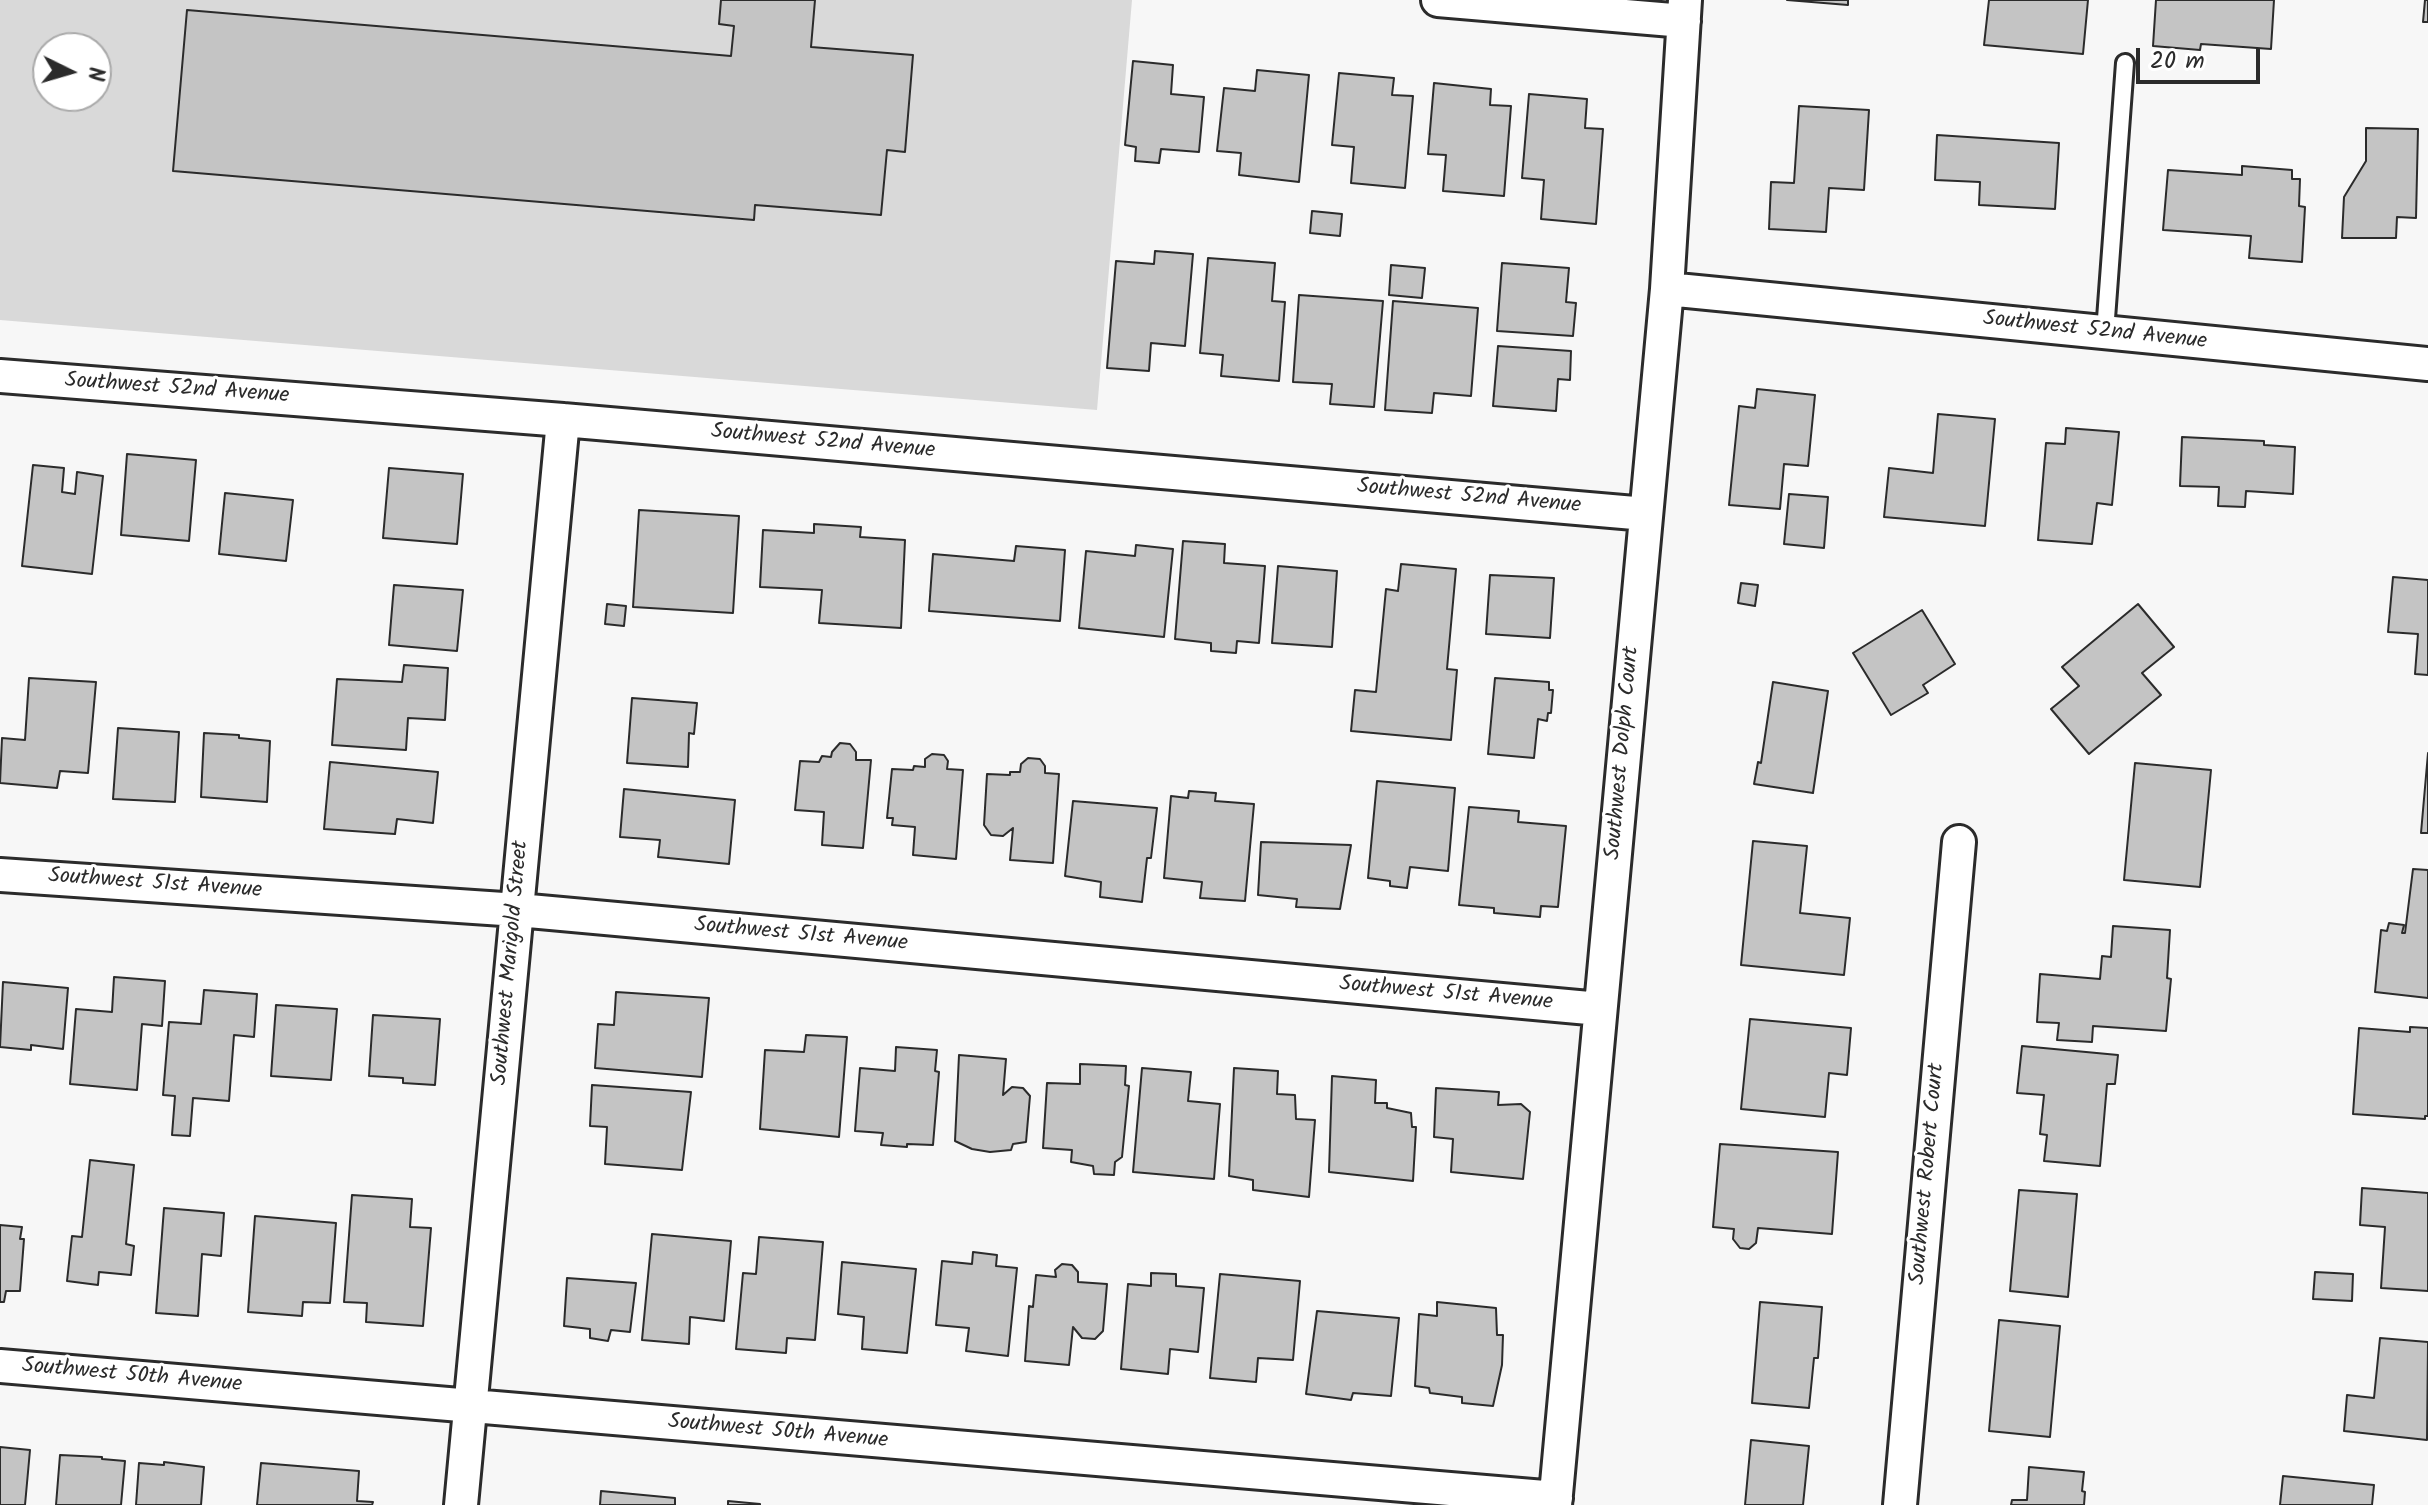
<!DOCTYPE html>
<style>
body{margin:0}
#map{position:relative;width:2428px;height:1505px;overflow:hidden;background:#f7f7f7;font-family:Kalam,sans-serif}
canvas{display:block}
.north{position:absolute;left:32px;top:32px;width:80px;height:80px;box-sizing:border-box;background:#fff;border:2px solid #aaa;border-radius:50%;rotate:95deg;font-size:22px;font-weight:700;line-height:32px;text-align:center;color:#2b2b2b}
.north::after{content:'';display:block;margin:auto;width:28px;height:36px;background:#2b2b2b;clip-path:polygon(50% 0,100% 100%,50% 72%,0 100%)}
.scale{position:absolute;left:2136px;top:48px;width:124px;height:36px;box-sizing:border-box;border:4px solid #2b2b2b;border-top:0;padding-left:10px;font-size:24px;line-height:28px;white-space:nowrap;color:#2b2b2b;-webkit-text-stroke:6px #fff;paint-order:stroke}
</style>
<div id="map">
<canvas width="2428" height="1505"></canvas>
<div class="north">N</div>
<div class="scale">20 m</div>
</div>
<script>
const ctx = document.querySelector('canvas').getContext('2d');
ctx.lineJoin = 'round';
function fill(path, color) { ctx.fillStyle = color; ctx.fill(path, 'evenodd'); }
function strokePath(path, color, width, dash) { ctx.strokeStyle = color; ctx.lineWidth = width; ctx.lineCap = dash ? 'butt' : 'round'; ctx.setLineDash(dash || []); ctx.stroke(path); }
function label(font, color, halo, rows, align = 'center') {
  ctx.font = font + ' Kalam,sans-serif'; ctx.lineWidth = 6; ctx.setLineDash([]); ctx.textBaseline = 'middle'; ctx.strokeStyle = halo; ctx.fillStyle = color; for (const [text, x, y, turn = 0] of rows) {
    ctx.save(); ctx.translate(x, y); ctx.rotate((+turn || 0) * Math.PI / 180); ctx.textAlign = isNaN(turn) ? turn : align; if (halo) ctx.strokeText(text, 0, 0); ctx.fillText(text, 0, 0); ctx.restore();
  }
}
fill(new Path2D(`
 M0,0H1132L1097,410L0,320ZM48,48H96V96H48Z`), '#d9d9d9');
const building = new Path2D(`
 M721,0H815L811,47L913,55L905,152L887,150L881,215L755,205L754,220L173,171L187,10L731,56L734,26L719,24Z
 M1787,0H1848V5Z
 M1989,0H2088L2083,54L1984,45Z
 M2156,0H2274L2271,49L2201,44L2200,50L2153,46Z
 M2425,0H2428V22H2423Z
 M1133,61L1173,65L1171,94L1204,97L1199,152L1161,149L1159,163L1135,161L1136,147L1125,145Z
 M1257,70L1309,75L1299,182L1239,175L1241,153L1217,151L1224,88L1255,91Z
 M1339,73L1394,78L1392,95L1413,96L1405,188L1351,183L1354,147L1332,145Z
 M1434,83L1491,89L1490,105L1511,106L1504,196L1443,191L1446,155L1428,154Z
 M1529,94L1587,99L1585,128L1603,129L1596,224L1541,219L1544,180L1522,178Z
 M1799,106L1869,110L1864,190L1829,188L1826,232L1769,229L1771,182L1794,183Z
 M2366,128L2418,129L2416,218L2397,217L2396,238H2342L2344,197L2366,161Z
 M1937,135L2059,143L2055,209L1979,205L1980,182L1935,180Z
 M2242,166L2292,170V179H2300L2299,206L2305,207L2302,262L2249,258L2251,236L2163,230L2168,170L2242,175Z
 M1312,211L1342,214L1340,236L1310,233Z
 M1155,251L1193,254L1185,346L1151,343L1149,371L1107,368L1116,261L1154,264Z
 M1208,258L1275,263L1272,301L1285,302L1279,381L1221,376L1223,355L1200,353Z
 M1502,263L1569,268L1566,302L1576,303L1573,336L1497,331Z
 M1391,265L1425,268L1422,298L1389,295Z
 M1299,295L1383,301L1374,407L1330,404L1332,384L1293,382Z
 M1393,301L1478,308L1471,396L1434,393L1432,413L1385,410Z
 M1498,346L1571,351L1570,380L1558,379L1556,411L1493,406Z
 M1757,389L1815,395L1808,466L1784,464L1780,509L1729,505L1739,406L1755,408Z
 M1938,414L1995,419L1985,526L1884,517L1889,468L1933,473Z
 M2066,428L2119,432L2112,505L2097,503L2092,544L2038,540L2046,443L2065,444Z
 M2182,437L2264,441V445L2295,447L2293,494L2246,491L2245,507L2218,506L2219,487L2180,486Z
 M127,454L196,460L189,541L121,535Z
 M33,465L64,468L62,492L75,494L77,472L103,476L92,574L22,566Z
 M389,468L463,474L457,544L383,538Z
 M225,493L293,500L286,561L219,554Z
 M1789,494L1828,497L1824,548L1784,544Z
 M639,510L739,516L733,613L633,607Z
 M814,524L861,527L860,537L905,540L901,628L819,623L822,590L760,587L763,530L814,533Z
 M1183,541L1225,544L1224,563L1265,566L1259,643L1237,641L1236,653L1211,651V643L1175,639Z
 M1136,545L1173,549L1164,637L1079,628L1086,551L1135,556Z
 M1016,546L1065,550L1060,621L929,611L933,554L1014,561Z
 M1401,564L1456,569L1447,669L1457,670L1451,740L1351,731L1355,690L1376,692L1386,589L1398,591Z
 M1278,566L1337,571L1332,647L1272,643Z
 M1490,575L1554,578L1550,638L1486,634Z
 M2393,577L2428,580V675L2415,674L2418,634L2388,632Z
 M1741,583L1758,585L1755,606L1738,603Z
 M394,585L463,590L457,651L389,645Z
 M607,604L626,606L624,626L605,624Z
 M2138,604L2174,647L2142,673L2161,695L2089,754L2051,709L2079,686L2062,667Z
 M1922,610L1955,664L1923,685L1928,693L1891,715L1853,653Z
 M404,665L448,668L445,720L408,718L406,750L332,745L337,679L402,682Z
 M29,678L96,682L88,773L60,771L57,788L0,783L2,738L25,740Z
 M1495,678L1549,682V690H1553L1551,713H1548L1547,721L1538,719L1534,758L1488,754Z
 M1773,682L1828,691L1813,793L1754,784L1758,762L1761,763Z
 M632,698L697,703L694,734L689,733L688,767L627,763Z
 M118,728L179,732L175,802L113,799Z
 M204,733L239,735V738L270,741L267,802L201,797Z
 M840,743L850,744L856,752V760H871L863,848L822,845L824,812L795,810L800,761L819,762L822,756L831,757L832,752Z
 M2428,753V833H2421Z
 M932,754L944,755L948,761L947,769L963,770L956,859L913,855L915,827L892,825L893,818H887L892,769L913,770L914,766L925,767V759Z
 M1028,758L1040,759L1045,766V773L1059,774L1053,863L1010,860L1013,828L1003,836L991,835L984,825L987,774L1010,775V772H1020L1021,764Z
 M330,762L438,772L433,823L397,819L395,834L324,829Z
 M2135,763L2211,770L2200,887L2124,880Z
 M1377,781L1455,788L1448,871L1410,867L1407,888L1390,886V881L1368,878Z
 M624,789L735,800L729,864L658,857L660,840L620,837Z
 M1189,791L1216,793L1215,801L1254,804L1245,901L1200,898L1202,882L1164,878L1171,796L1188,798Z
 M1073,801L1157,808L1151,858H1147L1142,902L1100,897L1101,882L1065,876Z
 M1469,807L1519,811L1518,822L1566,826L1558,907L1541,906L1540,917L1494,913V908L1459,905Z
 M1753,841L1807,846L1800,913L1850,918L1844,975L1741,965Z
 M1261,842L1351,845L1340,909L1296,907L1297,899L1258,895Z
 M2413,869L2428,870V998L2375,992L2381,930L2387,931L2389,923L2404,925L2402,933H2405Z
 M2113,926L2170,930L2167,978L2171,979L2166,1031L2093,1026L2092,1042L2057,1040L2059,1023L2037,1022L2040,974L2100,979L2102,956L2111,957Z
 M114,977L165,981L162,1026L142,1024L137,1090L70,1084L76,1009L112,1012Z
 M3,982L68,988L63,1049L31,1045V1050L0,1047Z
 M204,990L257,994L254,1037L234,1035L229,1101L193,1098L190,1136L172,1135L175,1096L163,1095L169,1022L201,1024Z
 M616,992L709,998L702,1077L595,1068L598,1024L614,1025Z
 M276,1005L337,1009L331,1080L271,1076Z
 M373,1015L440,1019L435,1085L403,1083V1078L369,1076Z
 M1750,1019L1851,1028L1847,1075L1829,1073L1825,1117L1741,1109Z
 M2410,1027L2428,1028V1116H2425V1119L2353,1114L2359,1028L2410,1032Z
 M806,1035L847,1037L839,1137L760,1129L765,1050L804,1052Z
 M2022,1046L2118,1055L2115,1084H2107L2100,1166L2044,1161L2047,1135L2040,1134L2044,1095L2017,1093Z
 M896,1047L937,1050L935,1071L939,1072L933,1145L907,1144V1147L881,1145L883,1133L855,1131L860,1068L895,1071Z
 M959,1055L1006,1059L1003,1095L1012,1087L1023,1088L1030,1096L1026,1142L1013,1144L1011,1150L990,1152L972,1149L955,1141Z
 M1080,1064L1126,1066L1125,1085L1129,1086L1122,1157L1115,1162L1114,1175L1094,1174L1093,1166L1071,1162L1072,1150L1043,1148L1047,1083L1080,1084Z
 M1142,1068L1191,1072L1188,1101L1220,1104L1214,1179L1133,1172Z
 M1234,1068L1278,1071L1277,1094L1295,1095L1296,1119L1315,1120L1309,1197L1253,1190V1180L1229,1176Z
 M1332,1076L1376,1080L1375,1103H1387V1108L1411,1113L1412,1127H1416L1413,1181L1329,1172Z
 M592,1085L691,1092L682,1170L605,1164L607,1127L590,1126Z
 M1436,1088L1499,1092L1498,1105L1521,1104L1530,1112L1523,1179L1451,1172L1453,1139L1434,1137Z
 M1720,1144L1838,1152L1832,1234L1758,1228L1756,1243L1749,1249L1740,1248L1733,1239L1734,1229L1713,1227Z
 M90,1160L134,1165L126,1244L134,1246L131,1275L99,1272L98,1285L67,1281L72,1236L82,1237Z
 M2362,1188L2428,1193V1291L2381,1288L2385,1227L2360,1225Z
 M2019,1190L2077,1194L2068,1297L2010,1291Z
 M352,1195L412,1199L410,1227L431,1228L423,1326L366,1322L367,1303L344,1302Z
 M164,1208L224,1213L221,1256L202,1254L198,1316L156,1313Z
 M255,1216L336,1223L330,1303L303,1302L302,1316L248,1312Z
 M0,1225L22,1227L20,1239H24L20,1291H6L4,1302H0Z
 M652,1234L731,1241L724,1321L690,1317L689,1344L642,1340Z
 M759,1237L823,1242L815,1340L787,1338L786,1353L736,1349L743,1273L756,1274Z
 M973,1252L997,1255L996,1266L1017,1268L1008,1356L966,1351L969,1328L936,1325L942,1261L972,1264Z
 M842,1262L916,1269L907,1353L862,1349L864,1317L838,1314Z
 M1062,1264L1072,1265L1078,1272V1282L1107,1284L1103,1331L1095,1339L1082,1338L1073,1327L1069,1365L1025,1361L1029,1306L1033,1307L1036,1275L1056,1277L1055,1270Z
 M2315,1272L2353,1274L2352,1301L2313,1299Z
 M1151,1273L1176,1274V1286L1204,1288L1198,1352L1170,1349L1168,1374L1121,1369L1128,1284L1151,1286Z
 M1220,1274L1300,1281L1293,1360L1258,1358L1256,1382L1210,1378Z
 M567,1278L636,1283L630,1332L611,1330L608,1341L590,1338V1329L564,1326Z
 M1437,1302L1496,1308L1497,1335H1503L1502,1365L1493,1406L1462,1403V1397L1430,1393L1429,1388L1415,1386L1419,1314L1437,1316Z
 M1760,1302L1822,1307L1818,1358H1814L1809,1408L1752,1403Z
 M1317,1311L1399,1318L1391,1396L1353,1393L1351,1400L1306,1394Z
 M1999,1320L2060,1326L2050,1437L1989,1431Z
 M2380,1338L2428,1342L2427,1440L2344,1431L2347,1395L2374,1398Z
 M1751,1440L1809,1446L1803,1505H1745Z
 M0,1447L30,1450L25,1505H0Z
 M60,1455L102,1457V1459L125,1461L121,1505H56Z
 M164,1462L204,1467L201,1505H136L139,1463L164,1465Z
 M261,1463L359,1471L357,1501L373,1502L372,1505H257Z
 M2029,1467L2084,1472L2082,1491L2085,1492L2084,1505H2011L2012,1500H2027Z
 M2283,1476L2374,1485L2372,1505H2280Z
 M601,1491L675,1498V1505H600Z
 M728,1501L760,1504V1505H728Z`);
fill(building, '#c4c4c4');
strokePath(building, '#2b2b2b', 2);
const lane = new Path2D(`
 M2105,332L2125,63`);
const street = new Path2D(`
 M1438,0L1684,21
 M1667,289L2428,364
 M0,376L563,420L1646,514
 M0,875L518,910L1600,1009
 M0,1366L1556,1498
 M461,1505L563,420
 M1555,1505L1667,289L1685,0
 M1900,1505L1959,842`);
strokePath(lane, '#2b2b2b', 22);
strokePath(street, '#2b2b2b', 38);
strokePath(lane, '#fff', 16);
strokePath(street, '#fff', 32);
label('22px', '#2b2b2b', '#fff', [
 ["Southwest 52nd Avenue",2095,332,6],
 ["Southwest 52nd Avenue",177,390,4],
 ["Southwest 52nd Avenue",823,443,5],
 ["Southwest 52nd Avenue",1469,498,5],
 ["Southwest Dolph Court",1624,753,-85],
 ["Southwest 51st Avenue",155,885,4],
 ["Southwest 51st Avenue",801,936,5],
 ["Southwest Marigold Street",512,963,-85],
 ["Southwest 51st Avenue",1446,995,5],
 ["Southwest Robert Court",1929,1174,-85],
 ["Southwest 50th Avenue",132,1377,5],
 ["Southwest 50th Avenue",778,1433,5]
]);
</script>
